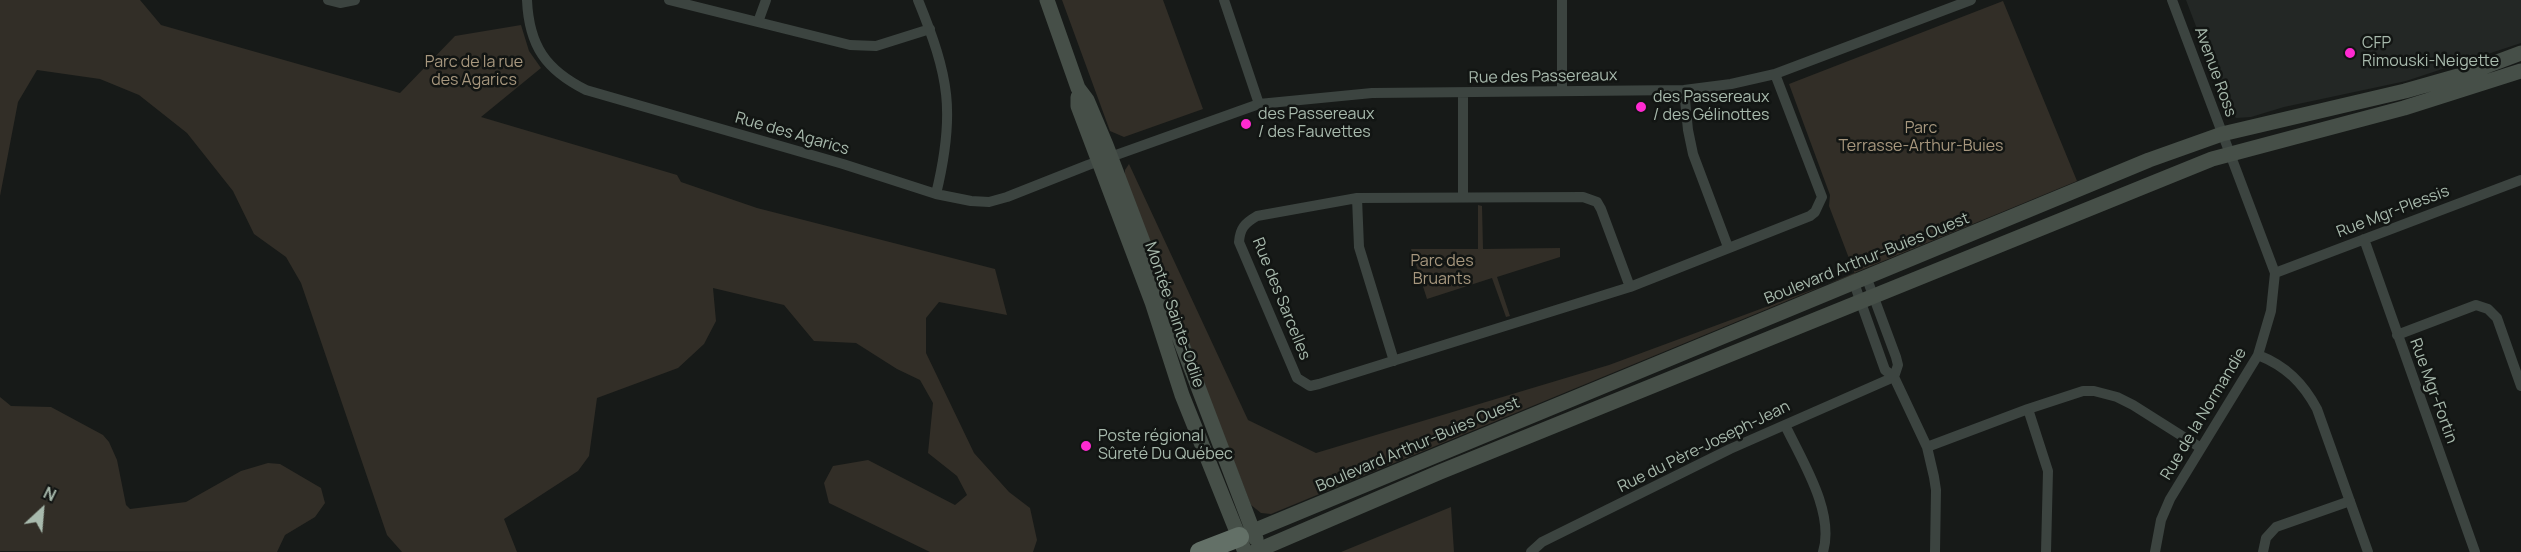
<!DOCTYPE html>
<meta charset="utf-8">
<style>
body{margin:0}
#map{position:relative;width:2521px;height:552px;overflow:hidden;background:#171a18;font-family:Manrope,sans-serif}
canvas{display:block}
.north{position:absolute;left:12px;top:480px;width:60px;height:60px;-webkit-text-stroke:4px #121513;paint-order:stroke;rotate:26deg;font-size:16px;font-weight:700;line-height:24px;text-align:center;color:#a8baad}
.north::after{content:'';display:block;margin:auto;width:21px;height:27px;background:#a8baad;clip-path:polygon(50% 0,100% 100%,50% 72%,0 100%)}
</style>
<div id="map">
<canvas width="2521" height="552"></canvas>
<div class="north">N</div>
</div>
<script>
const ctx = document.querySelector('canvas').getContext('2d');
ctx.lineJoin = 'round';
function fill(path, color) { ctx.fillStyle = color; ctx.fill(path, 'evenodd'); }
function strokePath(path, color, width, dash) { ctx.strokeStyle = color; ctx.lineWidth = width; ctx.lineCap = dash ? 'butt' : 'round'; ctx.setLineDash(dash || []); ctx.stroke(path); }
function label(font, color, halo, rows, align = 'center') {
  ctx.font = font + ' Manrope,sans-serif'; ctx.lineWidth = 5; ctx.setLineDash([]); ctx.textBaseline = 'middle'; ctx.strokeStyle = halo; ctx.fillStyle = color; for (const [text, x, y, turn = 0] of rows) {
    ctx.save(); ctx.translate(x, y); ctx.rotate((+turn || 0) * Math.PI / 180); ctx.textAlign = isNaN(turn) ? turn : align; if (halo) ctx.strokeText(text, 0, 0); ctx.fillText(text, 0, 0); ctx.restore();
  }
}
fill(new Path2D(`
 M2186,0H2521V43L2406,81L2284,107L2251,117L2236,118L2226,105Z`), '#232725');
fill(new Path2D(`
 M0,0H140L161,25L400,93L455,36L521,25L529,51L541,68L481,117L677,175L681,182L757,208L995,269L1007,315L939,302L926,318V353L974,453L1009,492L1030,508L1037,540L1033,552H930L829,503L824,483L833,466L868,460L955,505L967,495L957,476L928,453L933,403L920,380L897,369L856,343L814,341L784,305L713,288L716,321L704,344L678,368L597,398L589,456L578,471L504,519L517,552H402L387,535L301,283L286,257L254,234L233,191L187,133L139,95L100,79L37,70L18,102L0,196Z
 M1062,0H1163L1203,109L1124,137L1110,131Z
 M2003,1L2077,181L1271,514L1261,513L1251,505L1125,183V170L1129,164L1248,420L1316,453L1609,365L1855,274L1829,206L1830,195L1789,84Z
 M1478,205L1482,206L1483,249L1560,248V257L1497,277L1510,316L1506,317L1492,278L1427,299L1411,249H1478Z
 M0,397L11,406L51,407L103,435L109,442L117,460L126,505L130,509L186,502L241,471L268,463L280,464L321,488L325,503L315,517L285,535L277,552L0,551Z
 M1451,507L1454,552H1341Z`), '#322e27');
strokePath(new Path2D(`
 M328,0L340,3L355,0
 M527,0C529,46 546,70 586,90L843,164L936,194L971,201L989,202L1007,197L1088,165L1259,104L1372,93L1684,90L1731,84L1775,74L1971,0
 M669,0L850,45L876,46L930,29
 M918,0C949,76 956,112 936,194
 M1224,0L1259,104
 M758,22L766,0
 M1684,90L1688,130L1693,154L1728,247
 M1562,91V0
 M1463,197V93
 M1357,198L1359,247L1394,361
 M2364,239L2475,552
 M2275,273L2521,180
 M1867,279L1896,357L1898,365L1894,377
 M1854,283L1885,370L1894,377L1927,447L1934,477L1936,490L1935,552
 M1630,287L1601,209L1597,202L1583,197L1357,198L1257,216C1245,223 1240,228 1239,242L1297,378L1310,386L1319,384L1630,287L1810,216L1815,212L1822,197L1775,74
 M2397,335L2476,305L2488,309L2497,318L2521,386
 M2258,355C2286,366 2303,383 2317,409L2368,552
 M2028,409L2048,471L2046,552
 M1785,425C1802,461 1835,512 1823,552
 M1927,447L2028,409L2083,391H2094L2117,397L2133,405L2201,448
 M1531,552L1542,542L1730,449L1894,377
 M2155,552L2161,520L2170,499L2258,355L2271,311L2275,273L2172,0
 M2263,552L2266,538L2276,527L2350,501`), '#3c4440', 10);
strokePath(new Path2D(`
 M1047,0L1078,88L1087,100L1106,145L1256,539
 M1078,97V106L1152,302L1182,395L1245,552
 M1239,537L2149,160L2222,134L2405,91L2465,74L2521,53
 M1254,552L1440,472L2212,159L2404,108L2521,71`), '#464f48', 15);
strokePath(new Path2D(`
 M1200,552L1239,537`), '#637067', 20);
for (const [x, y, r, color] of [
 [2350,53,6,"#ff2ad1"],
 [1641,107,6,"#ff2ad1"],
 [1246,124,6,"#ff2ad1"],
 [1086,446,6,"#ff2ad1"]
]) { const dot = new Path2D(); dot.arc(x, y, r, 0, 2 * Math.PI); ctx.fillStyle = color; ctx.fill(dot); strokePath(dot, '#121513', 2); }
label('16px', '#a8baad', '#121513', [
 ["CFP",2362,44],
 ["Rimouski-Neigette",2362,62],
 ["des Passereaux",1653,98],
 ["/ des Gélinottes",1653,116],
 ["des Passereaux",1258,115],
 ["/ des Fauvettes",1258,133],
 ["Poste régional",1098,437],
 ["Sûreté Du Québec",1098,455]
], 'left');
label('16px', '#a7977e', '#121513', [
 ["Parc de la rue",474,63],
 ["des Agarics",474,81],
 ["Parc",1921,129],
 ["Terrasse-Arthur-Buies",1921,147],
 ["Parc des",1442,262],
 ["Bruants",1442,280]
]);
label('16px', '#a8baad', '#121513', [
 ["Avenue Ross",2215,72,70],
 ["Rue des Passereaux",1543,77,-1],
 ["Rue des Agarics",792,134,16],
 ["Rue Mgr-Plessis",2393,212,-21],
 ["Boulevard Arthur-Buies Ouest",1867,259,-22],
 ["Rue des Sarcelles",1281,299,68],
 ["Montée Sainte-Odile",1174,315,71],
 ["Rue Mgr-Fortin",2433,391,70],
 ["Rue de la Normandie",2204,414,-59],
 ["Boulevard Arthur-Buies Ouest",1418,445,-23],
 ["Rue du Père-Joseph-Jean",1704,447,-26]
]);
</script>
